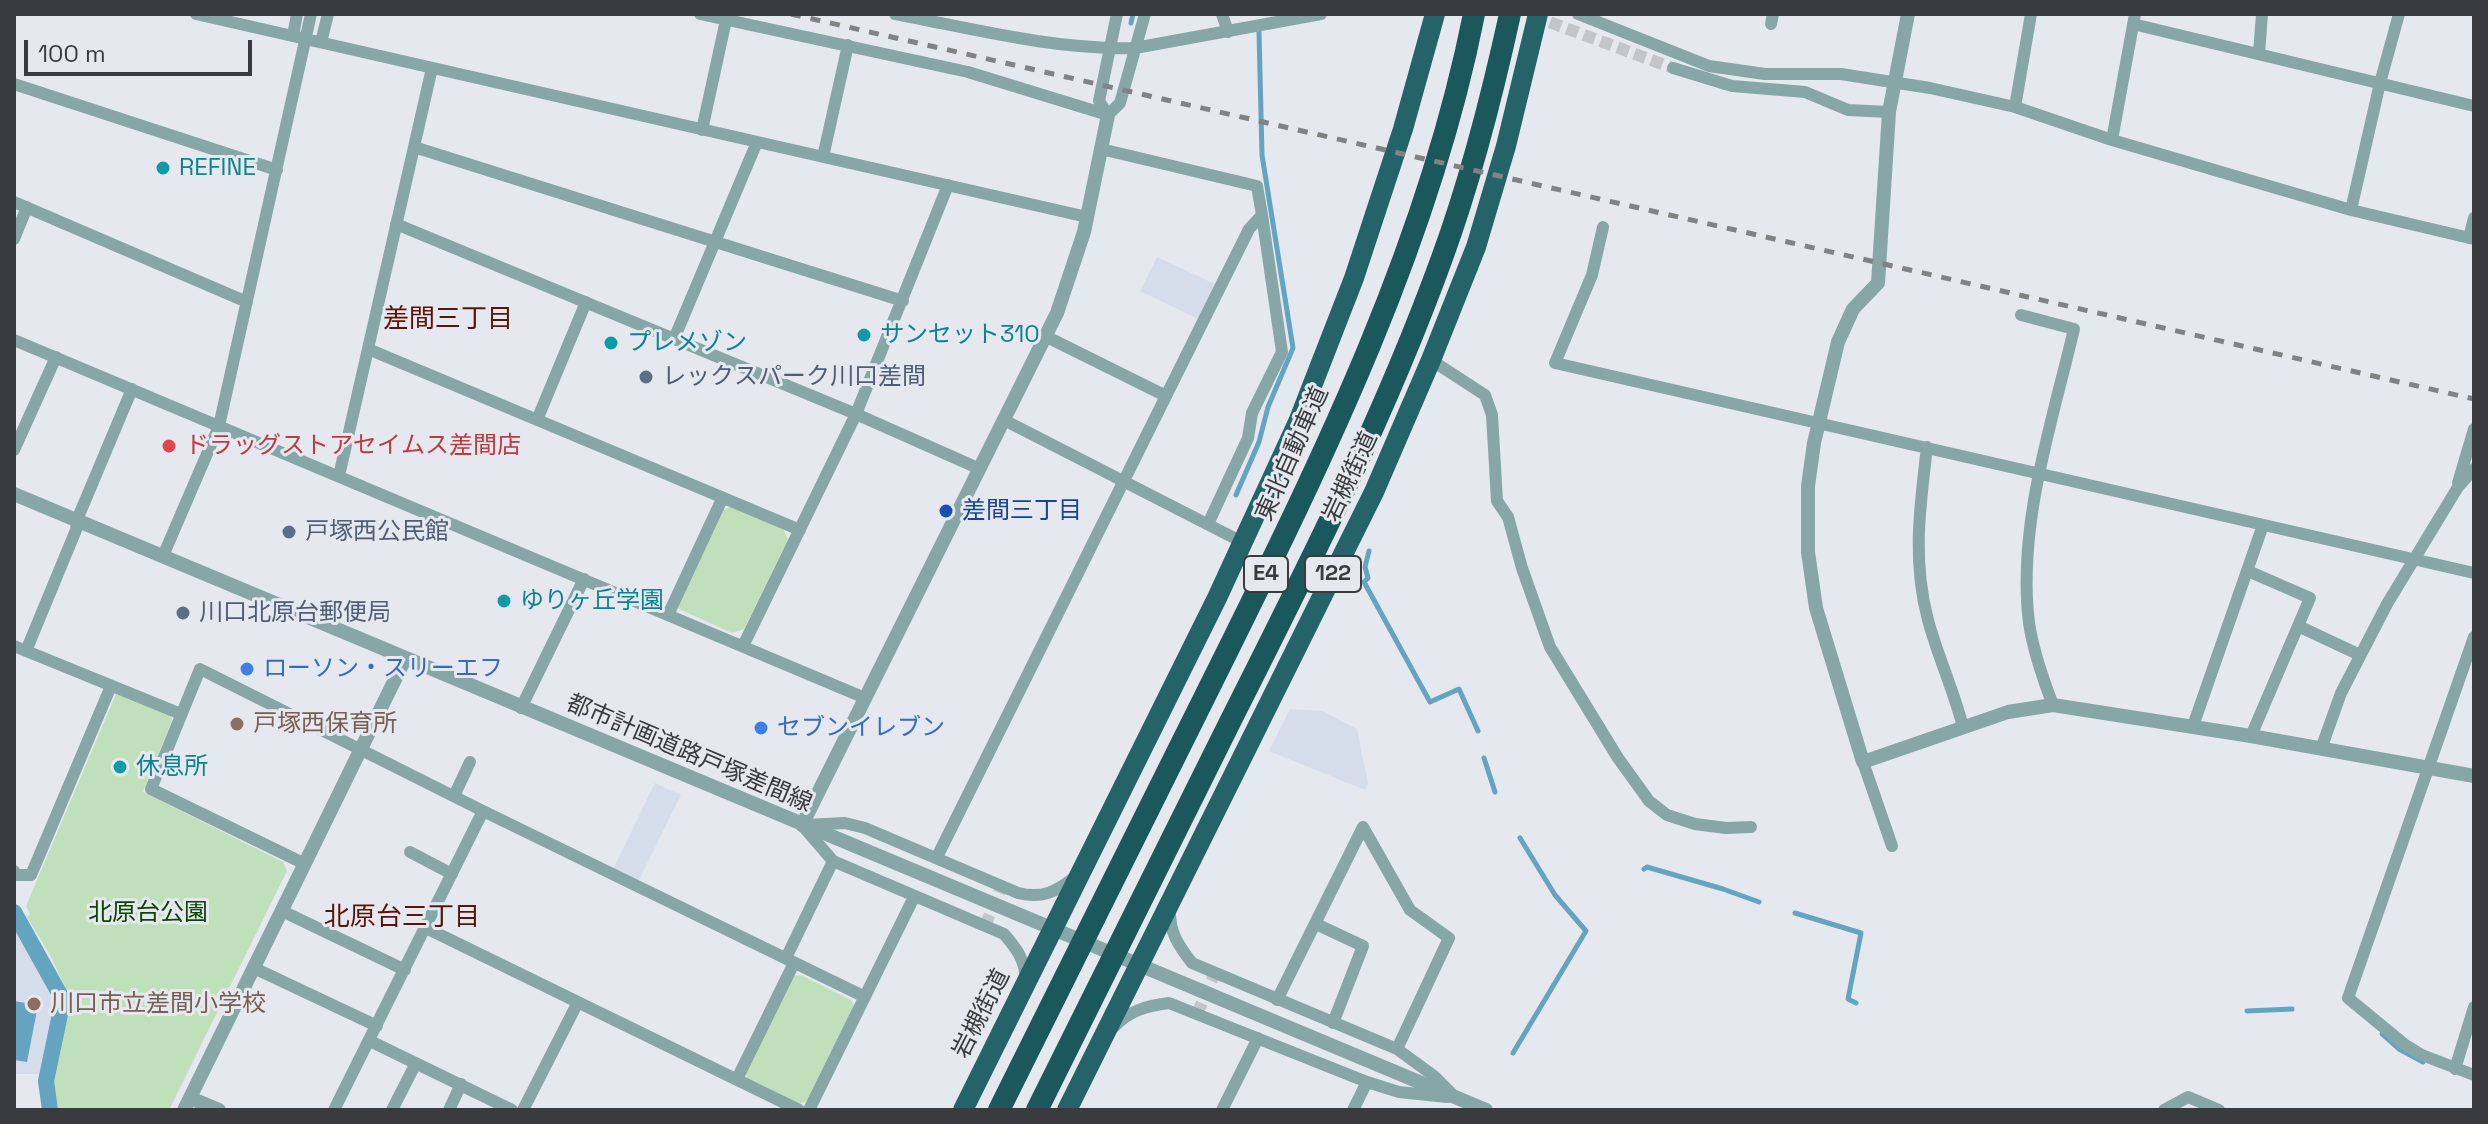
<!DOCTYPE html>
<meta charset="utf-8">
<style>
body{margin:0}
#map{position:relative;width:2488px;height:1124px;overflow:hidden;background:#e5e8ee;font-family:"Space Grotesk",sans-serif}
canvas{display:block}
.frame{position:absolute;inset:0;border:16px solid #3a3b3e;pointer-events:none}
.scale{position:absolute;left:24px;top:40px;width:228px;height:36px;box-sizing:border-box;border:4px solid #3a3b3e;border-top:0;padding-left:10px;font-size:24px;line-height:28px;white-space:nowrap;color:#3a3b3e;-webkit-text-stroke:6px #e5e8ee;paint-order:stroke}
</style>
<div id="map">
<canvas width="2488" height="1124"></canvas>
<div class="frame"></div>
<div class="scale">100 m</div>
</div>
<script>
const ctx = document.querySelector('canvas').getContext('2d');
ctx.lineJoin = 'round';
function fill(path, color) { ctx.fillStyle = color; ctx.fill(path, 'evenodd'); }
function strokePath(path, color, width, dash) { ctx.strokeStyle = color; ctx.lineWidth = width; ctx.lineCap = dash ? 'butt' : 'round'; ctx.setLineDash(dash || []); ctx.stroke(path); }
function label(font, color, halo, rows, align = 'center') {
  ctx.font = font + ' "Space Grotesk","Noto Sans JP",sans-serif'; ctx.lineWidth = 6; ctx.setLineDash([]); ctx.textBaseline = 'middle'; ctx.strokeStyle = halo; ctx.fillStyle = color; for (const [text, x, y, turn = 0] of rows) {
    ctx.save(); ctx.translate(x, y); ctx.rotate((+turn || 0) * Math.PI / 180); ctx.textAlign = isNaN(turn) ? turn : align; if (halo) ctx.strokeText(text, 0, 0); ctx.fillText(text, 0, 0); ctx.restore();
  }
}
fill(new Path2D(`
 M1157,257L1217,285L1200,320L1140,291Z
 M1290,709L1322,711L1357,729L1368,784L1365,790L1269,751Z
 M655,783L681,795L638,882L613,869Z
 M14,924L54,995V1013L39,1074H14Z`), '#d6ddea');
fill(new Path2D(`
 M730,507L783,529L788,539L744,629L732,633L679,609L676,604L722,510Z
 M121,693L169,711L172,720L143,792L283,862L287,871L169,1110H55L51,1081L71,999L50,955L27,917L30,914L26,906L116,694Z
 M801,975L851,1000L855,1009L811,1099L800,1104L747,1078L745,1071L791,976Z`), '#c0e0bb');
fill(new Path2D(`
 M14,1001L38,1005L27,1062L14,1060Z`), '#64a4c0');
strokePath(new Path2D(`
 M1131,23L1133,14
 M1236,495L1259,442L1268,407L1293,348L1262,155L1259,32
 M1369,551L1365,567L1368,578L1364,582L1430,702L1459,689L1478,731
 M1484,758L1495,792
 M1644,869L1647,867L1723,889L1759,902
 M1795,913L1861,933L1848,999L1856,1003
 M2247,1011L2292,1009
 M2382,1034L2399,1049L2423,1062
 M1513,1053L1586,931L1555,895L1520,838`), '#64a4c0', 5);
strokePath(new Path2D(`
 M14,912L63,1000L46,1081L50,1110`), '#64a4c0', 16);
strokePath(new Path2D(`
 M1533,16L1673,68
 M985,926L1002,886
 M1197,1014L1215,973`), '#c3c5cb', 12, [12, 6]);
strokePath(new Path2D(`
 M196,14L1087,217
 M700,14L968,72L1108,115
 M895,14C974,29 1054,50 1135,48L1321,14
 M1222,14L1228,32
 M1578,14L1709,66L1765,74H1841L1930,88L2015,107L2112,140L2351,210L2474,239
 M1771,24L1773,14
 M2133,24L2474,106
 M293,36L297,14
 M321,42L328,14
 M2259,54L2262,14
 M1673,68L1732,86L1805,92L1848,110L1889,112
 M14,84L277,170
 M2015,107L2031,14
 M1108,115L1120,103L1145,14
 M1108,115L1099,101L1117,14
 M702,130L726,20
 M2112,140L2135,14
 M414,147L903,301
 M823,157L848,45
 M14,202L247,302
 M2351,210L2380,83L2399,14
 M396,224L856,414L980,469
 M1603,227L1592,275L1555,363L2474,573
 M2469,238L2474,218
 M14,239L27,207
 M2021,315L2074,329C2052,423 2017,526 2029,623C2033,650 2043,679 2053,705
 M1045,336L1166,396
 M674,339L757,142
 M14,340L865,698
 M368,349L800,530
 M1431,360L1485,395L1492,415L1497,501L1508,517L1522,568L1550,647L1618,758L1649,801L1667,815L1695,824L1726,828L1751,827
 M537,420L586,302
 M1004,420L1244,543
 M1927,447C1920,507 1912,560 1928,620C1938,657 1954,691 1963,727
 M14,450L56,357
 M339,476L432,68
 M2458,483L2474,429
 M1208,524L1248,438L1252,413L1282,352L1262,215
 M163,556L219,426L311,14
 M2248,571L2310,598L2251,736
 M668,615L722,499
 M2298,626L2360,655
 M2474,637L2348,998L2404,1044L2422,1055L2474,1075
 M14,646L181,714
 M743,646L856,414L948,185
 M26,651L76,530L77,520L132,389
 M521,708L584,579
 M2193,726L2263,525
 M2321,749L2341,693L2387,604L2458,487L2474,469
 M1863,762L1892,846
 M454,796L470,762
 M802,825L833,861L1004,934C1017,949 1025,960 1026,980
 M806,825L845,823L865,828L1018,893C1042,899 1056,892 1075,877
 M1363,827L1410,910L1449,938L1397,1049
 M410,852L452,874
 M937,857L1249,229L1262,215L1257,186L1101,149
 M305,864L151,789L200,669L483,811L865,997
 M14,871L16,875H31L111,686
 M1170,908C1169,932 1178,945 1192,963L1397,1049L1434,1076L1451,1093
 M282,911L405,970
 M1316,924L1363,946L1333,1023
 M426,928L799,1110
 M786,958L833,861
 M254,968L377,1026
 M1277,1000L1363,827
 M1114,1027C1130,1010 1147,1006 1169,1003L1367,1082L1399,1092L1447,1097
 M370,1041L512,1110
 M2455,1069L2474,1007
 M737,1079L794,963
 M334,1110L483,811
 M392,1110L416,1063
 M449,1110L461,1084
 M523,1110L578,1002
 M809,1110L914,897
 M1222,1110L1258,1038
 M1353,1110L1367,1082
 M2164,1110L2188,1097L2219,1110`), '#87a6a8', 12);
strokePath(new Path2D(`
 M1908,14L1889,112L1878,283L1853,309L1838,342L1814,443L1808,486V552L1816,608L1863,762L2008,712L2053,705L2251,736L2474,776
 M14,494L1486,1110
 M802,825L1057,313L1084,232L1108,115
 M190,1098L219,1110
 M184,1110L405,659`), '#87a6a8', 14);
strokePath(new Path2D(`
 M963,1110L1217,598L1298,422L1354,278L1403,129L1435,14
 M1067,1110L1374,492L1431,360L1476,247L1506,146L1538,14`), '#246468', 20);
strokePath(new Path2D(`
 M999,1110C1074,960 1148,810 1223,660C1325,454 1429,242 1474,14
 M1037,1110C1102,980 1166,850 1231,720C1307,569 1384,418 1442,258C1471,179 1492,96 1510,14`), '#1b585c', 22);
strokePath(new Path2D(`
 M791,14L2474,399`), '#808286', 5, [10, 10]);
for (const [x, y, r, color] of [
 [163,168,8,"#0f9aa8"],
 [864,335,8,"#0f9aa8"],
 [611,343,8,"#0f9aa8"],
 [646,377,8,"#5c6f8a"],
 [169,446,8,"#e0444e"],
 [946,511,8,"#1a4fb4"],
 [289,532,8,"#5c6f8a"],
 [504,601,8,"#0f9aa8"],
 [183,613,8,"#5c6f8a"],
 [247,669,8,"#3f7fe0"],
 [237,724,8,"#8d6e63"],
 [761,728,8,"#3f7fe0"],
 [120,767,8,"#0f9aa8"],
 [34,1004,8,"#8d6e63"]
]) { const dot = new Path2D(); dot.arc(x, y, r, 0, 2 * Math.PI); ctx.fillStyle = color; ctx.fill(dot); strokePath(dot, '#e5e8ee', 3); }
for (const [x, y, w] of [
 [1266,574,44],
 [1333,574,56]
]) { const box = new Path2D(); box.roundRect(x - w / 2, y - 18, w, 36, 6); ctx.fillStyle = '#e5e8ee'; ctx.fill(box); strokePath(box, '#3a3b3e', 2); }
label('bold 22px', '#3a3b3e', null, [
 ["E4",1266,574],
 ["122",1333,574]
]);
label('24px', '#0d838f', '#e5e8ee', [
 ["REFINE",179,168],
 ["サンセット310",880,335],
 ["プレメゾン",627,343],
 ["ゆりヶ丘学園",520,601],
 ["休息所",136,767]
], 'left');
label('24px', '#4e5e75', '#e5e8ee', [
 ["レックスパーク川口差間",662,377],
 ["戸塚西公民館",305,532],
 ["川口北原台郵便局",199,613]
], 'left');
label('24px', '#be3a42', '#e5e8ee', [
 ["ドラッグストアセイムス差間店",185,446]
], 'left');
label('24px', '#3a3b3e', '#e5e8ee', [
 ["東北自動車道",1293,454,-66],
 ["岩槻街道",1351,477,-65],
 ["都市計画道路戸塚差間線",689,754,23],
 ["岩槻街道",982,1014,-63]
]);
label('24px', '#164399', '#e5e8ee', [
 ["差間三丁目",962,511]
], 'left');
label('24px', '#366cbe', '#e5e8ee', [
 ["ローソン・スリーエフ",263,669],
 ["セブンイレブン",777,728]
], 'left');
label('24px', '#785e54', '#e5e8ee', [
 ["戸塚西保育所",253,724],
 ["川口市立差間小学校",50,1004]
], 'left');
label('24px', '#0d4403', '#e5e8ee', [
 ["北原台公園",148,913]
]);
label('26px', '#581509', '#e5e8ee', [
 ["差間三丁目",448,320],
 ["北原台三丁目",402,918]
]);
</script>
